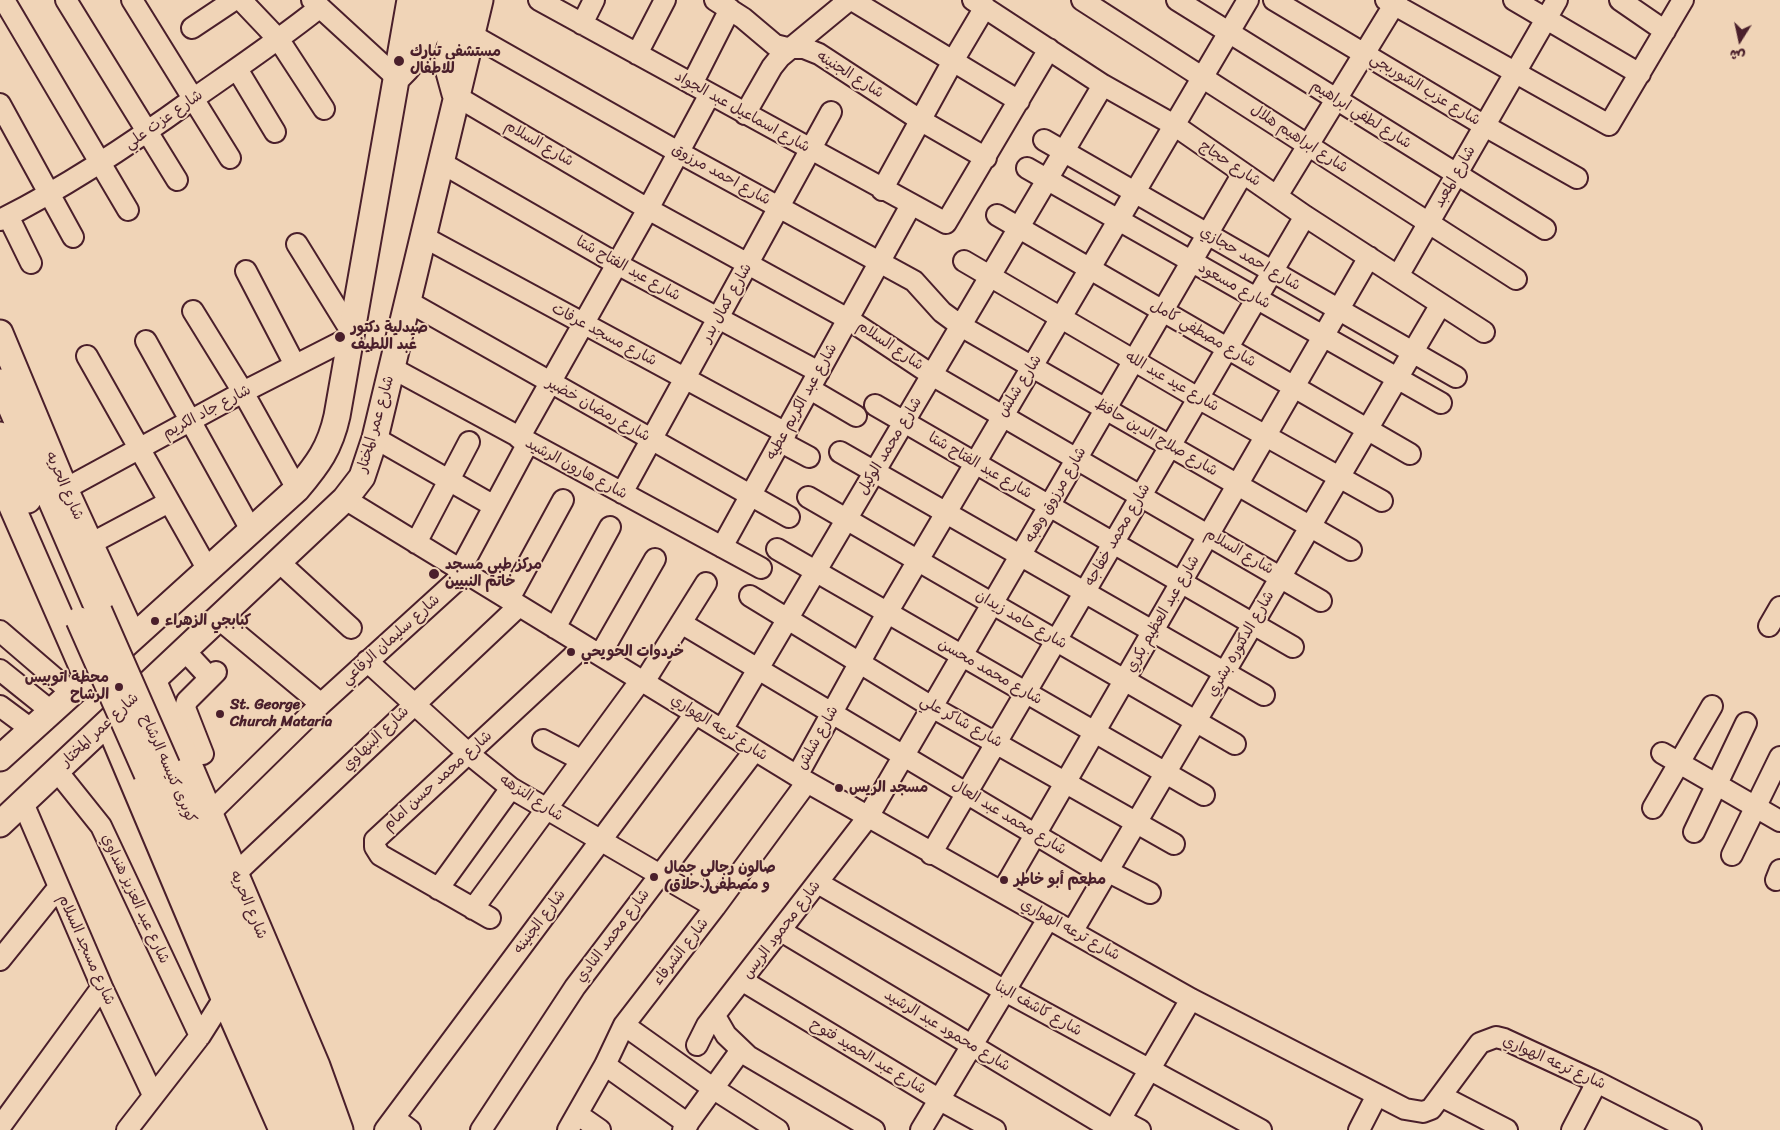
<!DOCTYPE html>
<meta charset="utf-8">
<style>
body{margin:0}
#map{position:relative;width:1780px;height:1130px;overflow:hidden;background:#f0d4b7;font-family:Sriracha,"Playpen Sans Arabic",sans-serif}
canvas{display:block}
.north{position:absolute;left:1715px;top:15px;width:50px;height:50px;-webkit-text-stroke:4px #f0d4b7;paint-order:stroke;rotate:190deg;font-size:14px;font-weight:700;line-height:20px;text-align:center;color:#4a1f2b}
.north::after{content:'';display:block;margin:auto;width:18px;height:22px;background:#4a1f2b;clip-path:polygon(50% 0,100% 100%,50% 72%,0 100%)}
</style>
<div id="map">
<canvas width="1780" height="1130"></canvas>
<div class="north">ش</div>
</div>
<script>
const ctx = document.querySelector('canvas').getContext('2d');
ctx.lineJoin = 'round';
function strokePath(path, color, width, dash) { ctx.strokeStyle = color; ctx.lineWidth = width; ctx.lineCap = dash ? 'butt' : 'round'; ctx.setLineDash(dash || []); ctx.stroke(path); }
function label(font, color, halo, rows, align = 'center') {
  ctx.font = font + ' Sriracha,"Playpen Sans Arabic",sans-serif'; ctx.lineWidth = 4; ctx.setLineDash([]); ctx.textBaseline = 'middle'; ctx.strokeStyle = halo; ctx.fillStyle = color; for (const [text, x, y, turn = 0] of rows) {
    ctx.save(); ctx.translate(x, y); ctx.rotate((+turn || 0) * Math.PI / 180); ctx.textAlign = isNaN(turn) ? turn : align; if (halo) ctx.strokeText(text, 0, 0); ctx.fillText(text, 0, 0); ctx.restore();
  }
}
const minor = new Path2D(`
 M4,0L128,210
 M66,0L177,180
 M132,0L230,158
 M241,0L279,40L324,109
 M312,0L397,78
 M539,0L946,223L1049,49
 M715,0L743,18L775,45L787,48H804L819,54L920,120L986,158
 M852,0L1019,101
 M973,0L1103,85L1174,125L1305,216L1484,332
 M1082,0L1516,279
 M1177,0L1545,229
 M1274,0L1485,126L1577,178
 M1386,0L1609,125L1683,0
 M1514,0L1640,74
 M1620,0L1665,31
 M582,24L594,0
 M192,28L234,0
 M472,35L678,152L914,281L942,312L961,326L1351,550
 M637,54L665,0
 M237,69L275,132
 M692,84L730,9
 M456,96L648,209L848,319L932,375L1321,601
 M0,104L73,237
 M745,114L772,67L780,57L849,0
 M1044,140L1456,377
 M440,162L617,264L819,372
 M1027,168L1441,403
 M882,190L953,61L985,7
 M1277,196L1397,0
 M997,215L1410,454
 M8,216L31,263
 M0,220C68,186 131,144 193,99C236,69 279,40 319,8
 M422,236L786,433
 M297,244L352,333
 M964,261L1198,398L1382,501
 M246,271L295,365
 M1398,276L1557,0
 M407,301L789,517
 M193,311L243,392L297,489
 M146,341L251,530
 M87,356L208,570
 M392,368L761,568
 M810,389L856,416
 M875,405L1293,647
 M375,438L494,506
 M519,438L648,209L710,94
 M781,442L809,457
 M840,452L1264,695
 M65,489L243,392L351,337
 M622,493L831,112
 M808,497L1235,744
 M345,499L807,782L1191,999L1405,1109L1423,1112L1431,1109L1480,1043L1496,1037L1504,1039L1597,1082L1691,1130
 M416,543L469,442
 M90,544L169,502
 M722,547L911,205
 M777,549L1204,795
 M279,562L351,628
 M460,570L528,443
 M750,596L932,707L1174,844
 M509,599L563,500
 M219,619L321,704
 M681,623L1105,876
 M1769,626L1780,607
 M555,628L610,527
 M0,631L71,692
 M185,651L210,678
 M600,655L655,559
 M367,661L469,754L511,788L715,907
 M0,670L51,711
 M644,682L706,583
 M0,706L31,729
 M722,730L1103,85
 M543,740L581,760
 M1662,753L1780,821
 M203,754L185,708L187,701L216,672
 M57,771L101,826L200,1036
 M797,776L887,613L1248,0
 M23,803L102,987L153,1095
 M1653,808L1712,706
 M210,813L321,704L465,573
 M1694,832L1746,723
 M931,854L1305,216
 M1732,855L1780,757
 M1107,871L1150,893
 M235,874L519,606
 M1776,880L1780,870
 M818,883L1005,991L1261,1130
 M438,889L511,788
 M1002,892L1369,257
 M473,909L641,680
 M490,918L380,855L375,847V840L584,646
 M781,931L1113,1130
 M1072,932L1441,304
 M0,960L58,888
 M743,981L940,1100L995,1130
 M715,1016L726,1035L748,1056L874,1130
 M624,1025L714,1089L778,1130
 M697,1045L707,1025L868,817L1243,173
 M605,1065L688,1124
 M1441,1096L1507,1130
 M577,1114L600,1130
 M394,1118L410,1130
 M1121,1120L1140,1130
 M0,1127L102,987
 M127,1130L200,1036L224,998
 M385,1130L695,714
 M481,1130L575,987L755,750
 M568,1130L605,1065L624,1025L715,907L807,782
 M683,1130L741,1050
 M921,1130L1048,919
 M1114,1130L1191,999
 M1359,1130L1377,1095
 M1572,1130L1597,1082`);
const major = new Path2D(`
 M397,78C425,52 427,37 433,0
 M455,94L447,65L455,0
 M0,333L65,489L133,637
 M0,382L99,611
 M0,435L28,500
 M0,479L87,678
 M153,680L317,1066L340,1130
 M108,723L224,998L282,1130
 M0,758L297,489C318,464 330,448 337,416L410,0
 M167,766L322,1125
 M150,780L302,1130
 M0,824L345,499L362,477L375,438L480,0`);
strokePath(minor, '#4a1f2b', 24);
strokePath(major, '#4a1f2b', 29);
strokePath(minor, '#f0d4b7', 20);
strokePath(major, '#f0d4b7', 25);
const majorBridge = new Path2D(`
 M99,611L167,766
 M79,620L147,774`);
strokePath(majorBridge, '#4a1f2b', 29, []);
strokePath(majorBridge, '#f0d4b7', 25);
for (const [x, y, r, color] of [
 [399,61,6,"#4a1f2b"],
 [340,337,6,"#4a1f2b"],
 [434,574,6,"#4a1f2b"],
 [155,621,5,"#4a1f2b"],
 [571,652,5,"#4a1f2b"],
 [119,687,5,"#4a1f2b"],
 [220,714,5,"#4a1f2b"],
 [839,788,5,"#4a1f2b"],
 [654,877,5,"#4a1f2b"],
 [1004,880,5,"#4a1f2b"]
]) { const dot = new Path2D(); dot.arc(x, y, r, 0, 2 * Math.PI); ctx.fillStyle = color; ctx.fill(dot); strokePath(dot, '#f0d4b7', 2); }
label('bold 15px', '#4a1f2b', '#f0d4b7', [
 ["مستشفى تبارك",410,52],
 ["للاطفال",410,69],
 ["صيدلية دكتور",351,328],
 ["عبد اللطيف",351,345],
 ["مركز طبي مسجد",445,565],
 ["خاتم النبيين",445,582],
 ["كبابجي الزهراء",165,621],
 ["خردوات الحويحي",581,652],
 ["محطة اتوبيس",109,678,"right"],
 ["الرشاح",109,695,"right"],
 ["St. George",230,705],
 ["Church Mataria",230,722],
 ["مسجد الريس",849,788],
 ["صالون رجالي جمال",664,868],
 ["و مصطفى( حلاق)",664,885],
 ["مطعم أبو خاطر",1014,880]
], 'left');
label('15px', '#4a1f2b', '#f0d4b7', [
 ["شارع الجنينه",850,75,32],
 ["شارع عزب الشوربجي",1425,90,31],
 ["شارع اسماعيل عبد الجواد",742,112,29],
 ["شارع لطفي ابراهيم",1361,115,32],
 ["شارع عزت علي",164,120,-35],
 ["شارع ابراهيم هلال",1299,139,33],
 ["شارع السلام",539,144,30],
 ["شارع حجاج",1230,164,34],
 ["شارع احمد مرزوق",721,175,29],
 ["شارع المعبد",1455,177,-60],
 ["شارع احمد حجازي",1250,259,30],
 ["شارع عبد الفتاح شتا",628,269,29],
 ["شارع مسعود",1234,286,29],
 ["شارع كمال بدر",727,303,-61],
 ["شارع مصطفي كامل",1203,334,30],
 ["شارع مسجد عرفات",604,335,28],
 ["شارع السلام",890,346,34],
 ["شارع عيد عبد الله",1172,382,30],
 ["شارع شلش",1020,386,-58],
 ["شارع عبد الكريم عطيه",802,402,-61],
 ["شارع رمضان خضير",598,410,29],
 ["شارع جاد الكريم",207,412,-28],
 ["شارع عمر المختار",376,424,-74],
 ["شارع صلاح الدين حافظ",1156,438,30],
 ["شارع محمد الوكيل",890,446,-59],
 ["شارع عبد الفتاح شتا",980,466,30],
 ["شارع هارون الرشيد",576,469,28],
 ["شارع الحريه",64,486,66],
 ["شارع مرزوق وهبه",1056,495,-60],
 ["شارع محمد خفاجه",1118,535,-60],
 ["شارع السلام",1239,552,30],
 ["شارع عبد العظيم بكري",1163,614,-60],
 ["شارع حامد زيدان",1021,620,30],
 ["شارع سليمان الرفاعي",391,640,-42],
 ["شارع الدكتوره بشري",1241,644,-60],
 ["شارع محمد محسن",990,672,30],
 ["شارع شاكر علي",961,722,29],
 ["شارع ترعه الهواري",719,728,32],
 ["شارع عمر المختار",100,730,-43],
 ["شارع شلش",818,738,-61],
 ["شارع البنهاوي",376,739,-44],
 ["كوبرى كنيسه الرشاح",168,769,66],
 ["شارع محمد حسن امام",438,781,-42],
 ["شارع النزهه",531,798,33],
 ["شارع محمد عبد العال",1009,818,31],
 ["شارع عبد العزيز هنداوي",135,899,65],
 ["شارع الحريه",248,905,67],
 ["شارع الجنينه",540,922,-53],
 ["شارع محمود الريس",782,930,-53],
 ["شارع ترعه الهواري",1070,930,29],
 ["شارع محمد النادي",613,936,-53],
 ["شارع مسجد السلام",86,950,66],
 ["شارع الشرفاء",681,952,-52],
 ["شارع كاشف البنا",1038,1009,29],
 ["شارع محمود عبد الرشيد",947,1031,31],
 ["شارع عبد الحميد فتوح",868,1057,31],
 ["شارع ترعه الهواري",1554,1063,24]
]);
</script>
